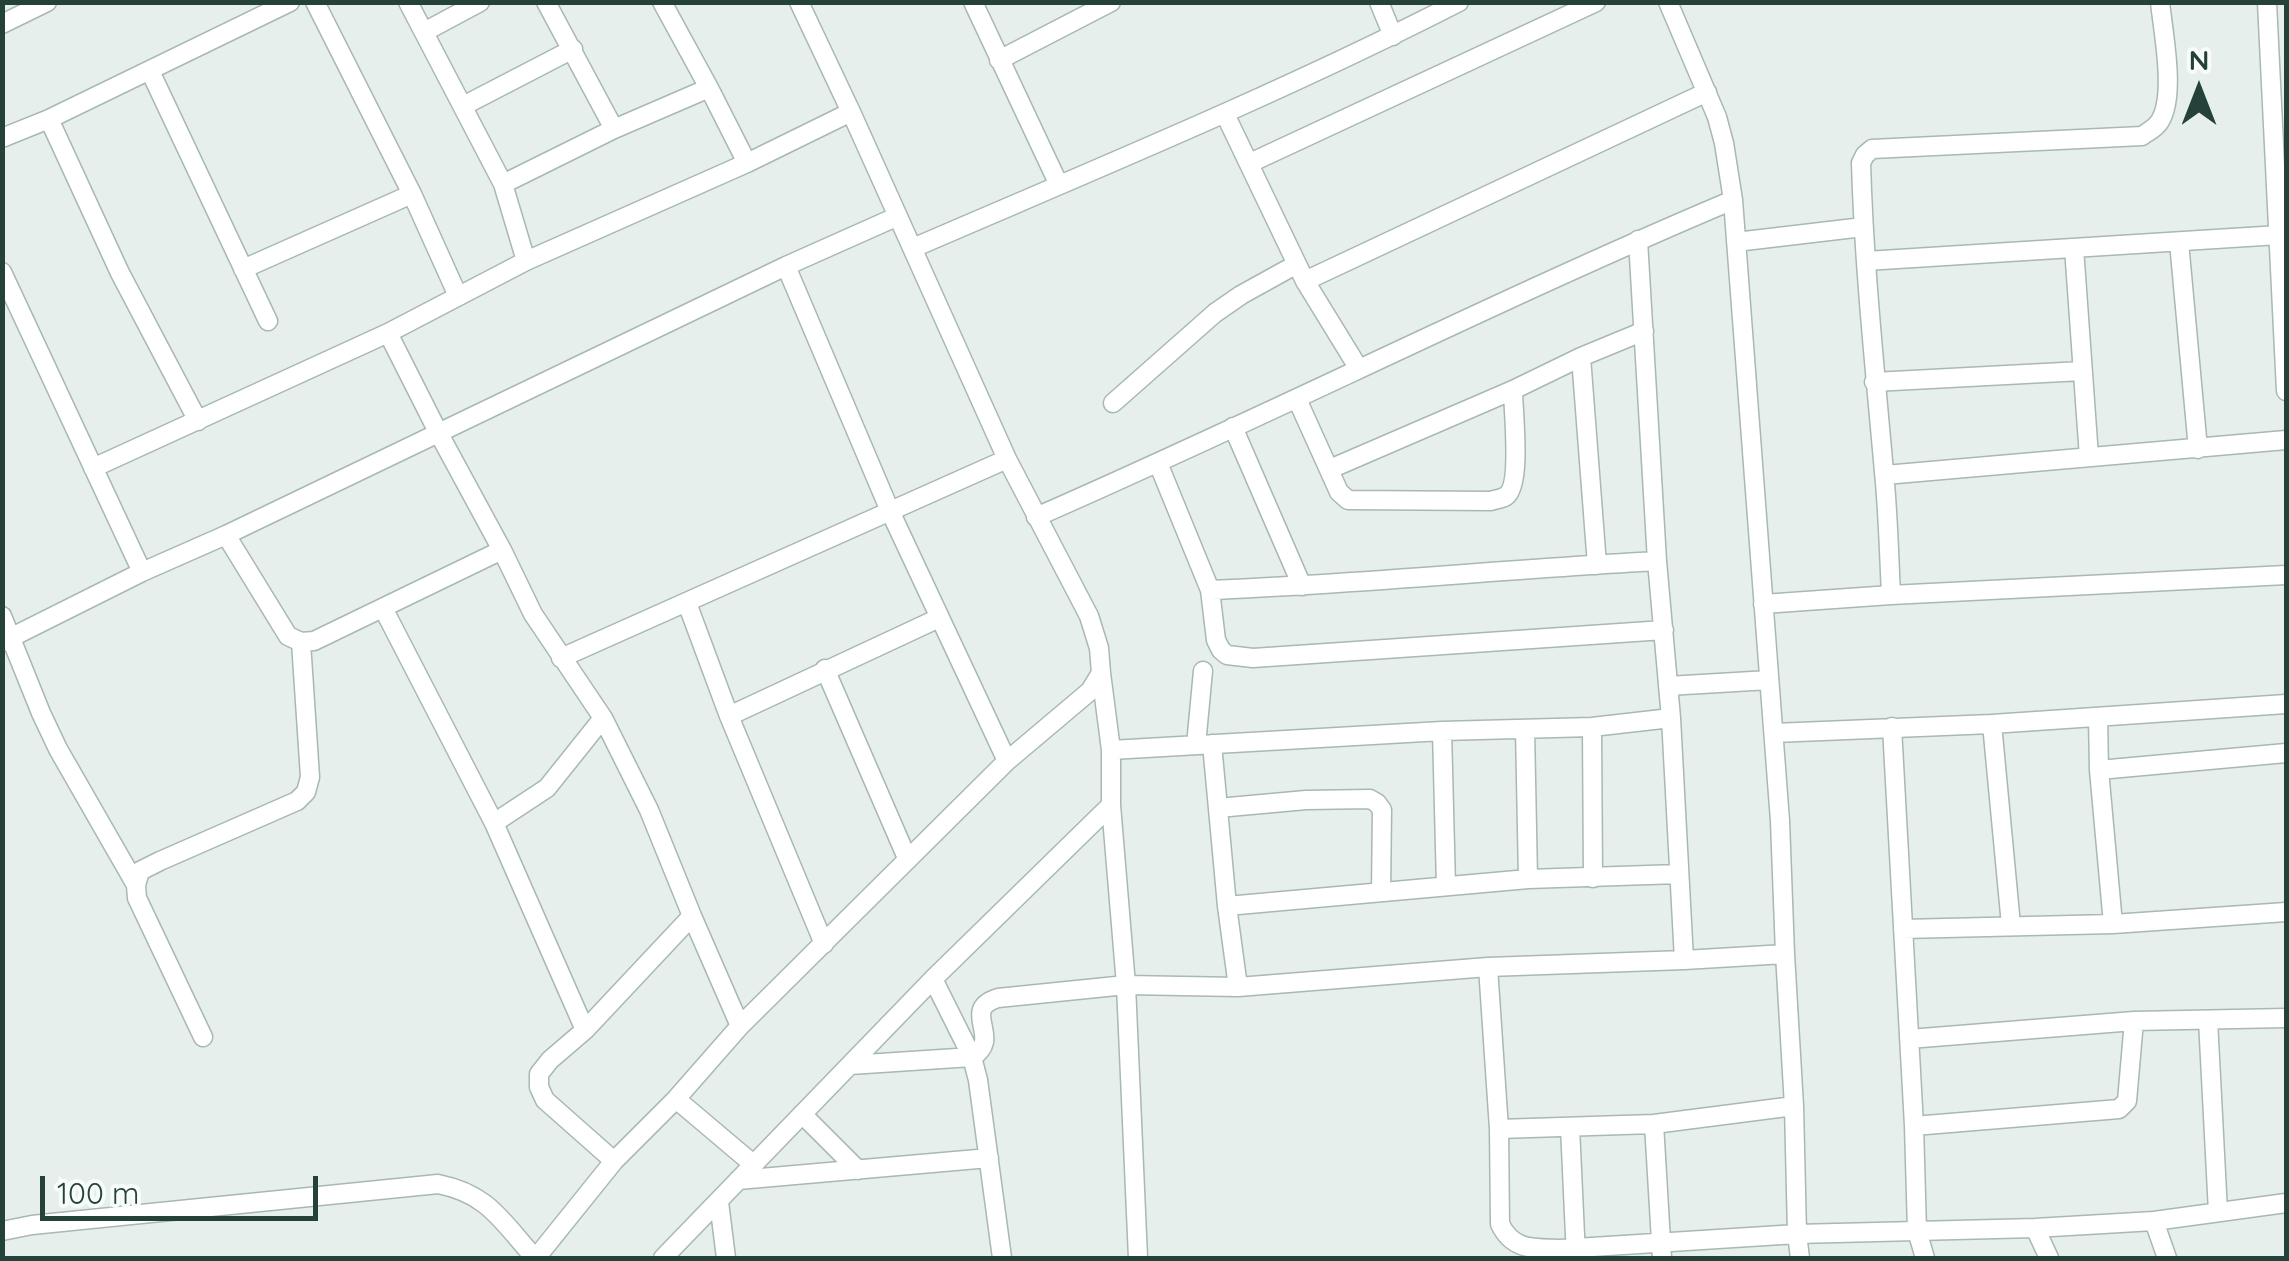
<!DOCTYPE html>
<style>
body{margin:0}
#map{position:relative;width:2289px;height:1261px;overflow:hidden;background:#e6efeb;font-family:Quicksand,sans-serif}
canvas{display:block}
.frame{position:absolute;inset:0;border:5px solid #24423a;pointer-events:none}
.north{position:absolute;left:2149px;top:40px;width:100px;height:100px;-webkit-text-stroke:8px #f7fbf9;paint-order:stroke;rotate:0deg;font-size:28px;font-weight:700;line-height:40px;text-align:center;color:#24423a}
.north::after{content:'';display:block;margin:auto;width:35px;height:45px;background:#24423a;clip-path:polygon(50% 0,100% 100%,50% 72%,0 100%)}
.scale{position:absolute;left:40px;top:1176px;width:278px;height:45px;box-sizing:border-box;border:5px solid #24423a;border-top:0;padding-left:12px;font-size:30px;line-height:35px;white-space:nowrap;color:#24423a;-webkit-text-stroke:8px #f7fbf9;paint-order:stroke}
</style>
<div id="map">
<canvas width="2289" height="1261"></canvas>
<div class="frame"></div>
<div class="north">N</div>
<div class="scale">100 m</div>
</div>
<script>
const ctx = document.querySelector('canvas').getContext('2d');
ctx.lineJoin = 'round';
function strokePath(path, color, width, dash) { ctx.strokeStyle = color; ctx.lineWidth = width; ctx.lineCap = dash ? 'butt' : 'round'; ctx.setLineDash(dash || []); ctx.stroke(path); }
const minor = new Path2D(`
 M315,2L412,194L458,296
 M408,2L503,184L526,261
 M546,2L614,129
 M662,2L709,88L747,163
 M973,2L1059,185
 M1379,2L1393,36
 M1668,2L1717,117L1724,143L1733,200L1780,821L1785,954L1794,1106L1797,1234L1800,1258
 M2267,2L2286,391
 M2,24L47,2
 M424,32L480,2
 M999,60L1111,2
 M150,71L268,321
 M463,106L573,49
 M1225,114L1305,281L1359,369
 M49,119L120,273L198,421
 M2,138L49,119L290,2
 M1250,163L1596,2
 M503,184L614,129L709,88
 M1638,240L1657,561L1671,718L1684,960
 M1736,242L1863,227
 M2179,242L2198,449
 M913,248C1096,169 1281,93 1459,2
 M2074,248L2089,457
 M1866,261L2279,235
 M786,266L890,511L1007,761
 M243,269L412,194
 M2,272L142,572
 M1305,281L1707,92
 M388,333L438,432L502,550L533,614L603,718L649,810L692,916L740,1026
 M1581,357L1597,565
 M1874,382L2082,371
 M1297,399L1339,492L1348,500L1491,501C1496,499 1502,499 1506,496C1522,485 1513,410 1513,390
 M1113,403L1215,313L1241,295L1297,264
 M1233,427L1302,586
 M1158,463L1210,590L1216,640L1221,650L1227,655L1253,658L1664,630
 M93,468L388,333L526,261L747,163L851,112
 M1330,469L1513,390L1581,357L1644,331
 M1885,475L2286,440
 M1036,517C1270,415 1498,299 1733,200
 M226,535L288,636L301,642L314,641L502,550
 M1210,590C1359,584 1508,569 1657,561
 M1891,595C1889,554 1888,512 1884,472C1875,369 1864,267 1861,163L1865,155L1872,149L2142,136C2149,131 2156,128 2160,121C2176,95 2163,32 2160,2
 M687,603L729,716L824,944
 M1763,604L1891,595L2286,575
 M383,608L494,823L585,1030
 M2,616L41,713L58,749L136,885
 M2,642L142,572L226,535L786,266L896,217
 M561,658L1007,459
 M825,669L907,858
 M1101,673L1111,750V805L1126,985L1138,1258
 M1668,686L1769,680
 M729,716L939,618
 M2098,717L2099,770L2113,924
 M1992,724L2011,925
 M1592,727L1593,878
 M1892,727L1914,1126L1917,1231L1925,1258
 M1525,729L1528,879
 M1442,731L1446,886
 M1774,733L1992,724L2286,704
 M1212,744L1227,906L1238,987
 M1196,745L1203,671
 M1111,750L1442,731L1592,727L1671,718
 M2099,770L2286,753
 M1218,808L1306,800L1370,799L1377,803L1382,810L1381,892
 M494,823L547,788L603,718
 M1227,906L1528,879L1679,874
 M1903,929L2113,924L2286,912
 M1488,967L1499,1129L1500,1224C1513,1251 1534,1248 1560,1249L1797,1234L2035,1228L2154,1221L2286,1203
 M933,979L972,1057L978,1080L1002,1258
 M2208,1020L2218,1212
 M203,1037L137,898L136,885L140,871L160,861L297,801L306,792L310,777L301,642
 M1909,1039L2134,1021L2286,1018
 M850,1065L972,1057C1004,1038 959,1010 998,998L1126,985L1238,987L1488,967L1684,960L1785,954
 M676,1099L753,1164
 M802,1114L858,1170
 M1654,1124L1662,1258
 M1914,1126L2119,1109L2127,1101L2134,1021
 M1570,1127L1576,1257
 M1499,1129L1654,1124L1794,1106
 M614,1161L545,1100L539,1087V1074L550,1060L585,1030L692,916
 M738,1180L989,1158
 M719,1202L726,1258
 M2154,1221L2167,1258
 M2035,1228L2049,1258
 M2,1231L32,1225L438,1184C489,1194 502,1222 535,1258
 M536,1258L614,1161L676,1099L740,1026L1007,761L1090,691L1101,673L1099,648L1089,616L1007,459L851,112L799,2
 M663,1258L933,979L1111,805`);
strokePath(minor, '#a8b8b2', 21);
strokePath(minor, '#fff', 18);
</script>
